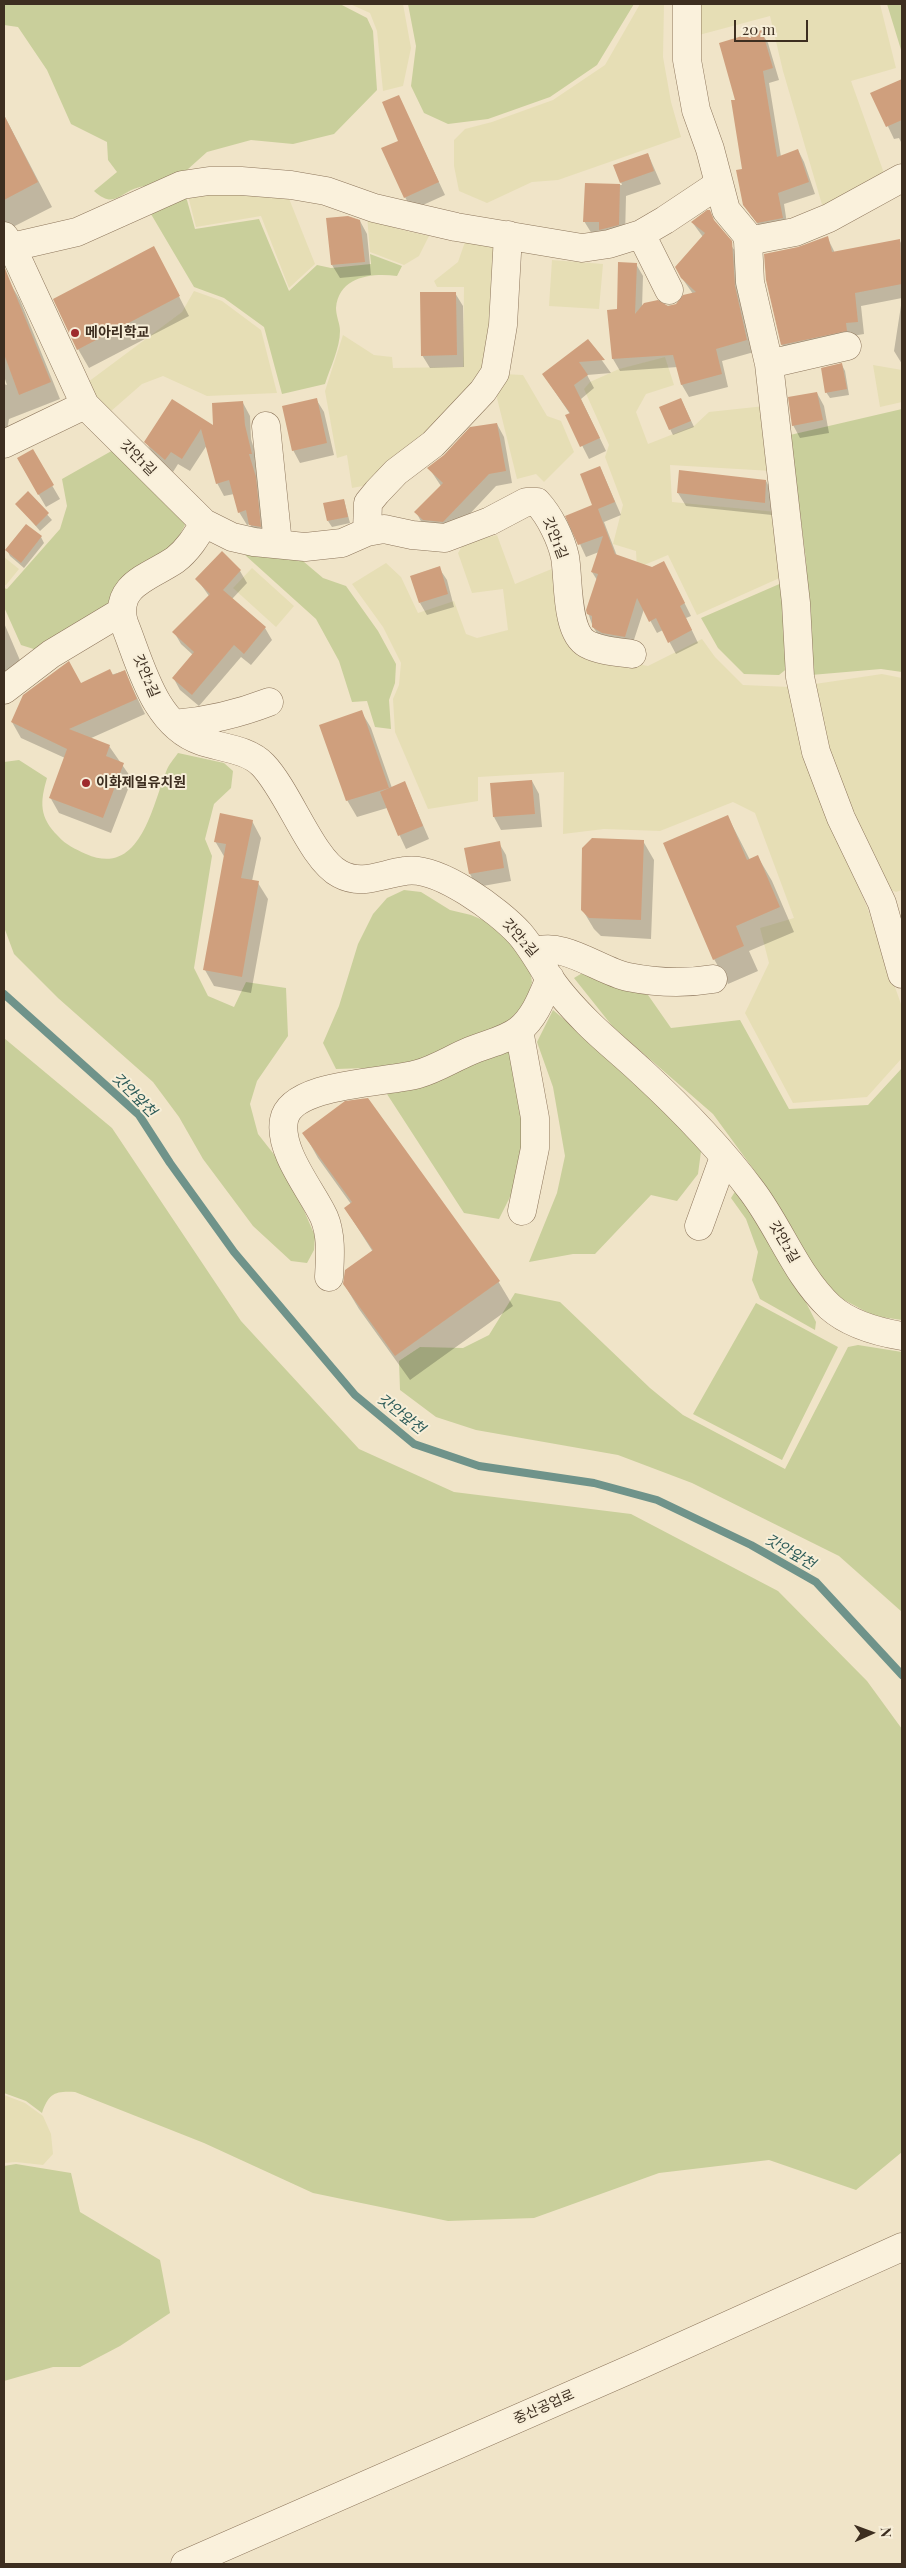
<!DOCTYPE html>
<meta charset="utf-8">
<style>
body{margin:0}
#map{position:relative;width:906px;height:2568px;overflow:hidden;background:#f0e4c8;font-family:"Playfair Display",serif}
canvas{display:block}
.frame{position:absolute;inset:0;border:5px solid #3d2e20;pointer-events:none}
.north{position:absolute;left:846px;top:2508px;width:50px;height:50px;-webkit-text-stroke:4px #f7eed8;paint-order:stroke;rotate:88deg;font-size:14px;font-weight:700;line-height:20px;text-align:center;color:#3d2e20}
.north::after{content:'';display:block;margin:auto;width:18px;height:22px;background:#3d2e20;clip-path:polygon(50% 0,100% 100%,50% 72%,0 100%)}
.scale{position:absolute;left:734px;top:20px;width:74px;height:22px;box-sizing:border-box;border:2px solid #3d2e20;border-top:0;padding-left:6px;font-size:15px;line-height:18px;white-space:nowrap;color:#3d2e20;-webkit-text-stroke:4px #f7eed8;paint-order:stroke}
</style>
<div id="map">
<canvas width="906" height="2568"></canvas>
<div class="frame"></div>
<div class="north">N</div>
<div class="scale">20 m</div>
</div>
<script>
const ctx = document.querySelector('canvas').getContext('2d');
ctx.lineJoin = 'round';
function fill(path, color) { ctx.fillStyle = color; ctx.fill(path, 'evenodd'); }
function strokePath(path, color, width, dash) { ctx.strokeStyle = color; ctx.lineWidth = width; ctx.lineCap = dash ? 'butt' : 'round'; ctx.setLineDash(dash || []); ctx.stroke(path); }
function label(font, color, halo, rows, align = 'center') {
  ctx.font = font + ' "Playfair Display","Noto Sans KR",serif'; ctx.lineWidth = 4; ctx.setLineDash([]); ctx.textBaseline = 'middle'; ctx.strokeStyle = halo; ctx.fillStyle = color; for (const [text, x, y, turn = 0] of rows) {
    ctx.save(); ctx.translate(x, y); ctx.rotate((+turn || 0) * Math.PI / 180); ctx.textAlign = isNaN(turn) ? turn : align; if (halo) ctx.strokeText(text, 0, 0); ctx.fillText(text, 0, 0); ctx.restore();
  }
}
fill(new Path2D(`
 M350,4H403L411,48L403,86L383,91L377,31L370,13Z
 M640,4H664L663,57L671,102L681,137L558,180L532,182L487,203L459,191L454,166V140L465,129L492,122L553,100L605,65Z
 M699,4H880L896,68L851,81L885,176L823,208L783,71L770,16L699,35Z
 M286,191L315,264L289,288L261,216L196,227L187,192Z
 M367,216L398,229L429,236L419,256L404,265L370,252Z
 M466,239L498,245L494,346L471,394L373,484L352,488L347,455L337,458L325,391L343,335L374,355L392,357L393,368L463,367L464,287H437L434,281L458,262Z
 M552,260L603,264L599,309L549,306Z
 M194,291L222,301L261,330L277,393L207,396L163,376L142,384L110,412L84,385L182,312Z
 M665,357L674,385L646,394L636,412L648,444L694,426L709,412L765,406L772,471L670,465L672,502L777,512L784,576L697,615L668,555L637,568L636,551L613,544L623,505L605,457L609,445L584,389L590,382L619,369Z
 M873,365L902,370V402L880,407Z
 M503,374L523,375L547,416L561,421L574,452L544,482L536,474L517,479L496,394Z
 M497,535L515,584L559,566L581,654L648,666L702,639L715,657L743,685L790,687L830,818L867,907L902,1007V1058L867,1097L793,1103L745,1013L769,963L760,928L794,918L755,813L733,802L660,831L604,829L563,834L564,772L478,777V801L428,809L395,732L393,699L399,685L401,663L383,627L352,584L386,563L401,577L418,613L454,601L466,634L477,638L508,630L503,589L472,593L458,553L464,543Z
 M4,557L19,569L6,585H4Z
 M252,568L294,606L276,627L233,588Z
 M882,674L902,678V890L896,892L884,887L847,805L828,745L815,684Z
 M4,2095L25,2103L43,2116L51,2134L53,2154L43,2165L16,2162L4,2163Z`), '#e6deb5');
fill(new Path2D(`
 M4,4H340L367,18L373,31L377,90L334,134L293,144L251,140L207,152L168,187C159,187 148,185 140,187C119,192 115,210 94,191L117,172L108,160L107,142L71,124L47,70L18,27L4,25Z
 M408,4H634L597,65L550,97L488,119L448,124L424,113L411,86L416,46Z
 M887,4H902V53Z
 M185,193L195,229L259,219L289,291L317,265L331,268L371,264L370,254L402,266L397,276C372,273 339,276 336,308C336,316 340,324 340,331C340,348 330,368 325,384L282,394L264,327L224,298L194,287L148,209Z
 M902,409V672L881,669L811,675L806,560L790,435Z
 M115,449L181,512L185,525L173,547L100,614L40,651L21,645L4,607V588L7,589L60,529L67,506L62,479Z
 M248,551L297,556L323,578L346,586L378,631L396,664L395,683L389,700L391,729L375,727L367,701L352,702L339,661L316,619L245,555Z
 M784,582L789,667L779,675L744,674L718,648L701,618Z
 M178,753L224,763L233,771L231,788L214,804L205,839L212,856L194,968L208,996L234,1007L246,982L286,988L288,1036L257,1081L250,1104L258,1134L287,1171L315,1236L314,1250L307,1263L291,1261L253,1226L203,1159L179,1117L153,1082L58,998L14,954L4,927V762L19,760L47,778C40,802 39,817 58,836C66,845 75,849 86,854C140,878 152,807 166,772C168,765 174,759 178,753Z
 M404,890L421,892L450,910L471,915L497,926L529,964L532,982L525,1005L501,1027L444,1052L397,1067L336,1069L323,1043L339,1006L358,944L373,914L387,898Z
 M584,972L620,988L648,995L671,1028L740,1020L789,1109L868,1105L902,1068V1320L874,1316L835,1295L810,1268L765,1185L713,1114L613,1027L574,978Z
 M553,1010L636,1080L702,1144L698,1174L677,1201L651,1195L595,1254H573L529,1262L557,1193L565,1156L553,1087L537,1042Z
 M4,1038L112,1128L241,1321L359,1449L454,1492L631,1514L778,1591L867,1681L902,1729V2152L856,2190L769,2160L659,2173L534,2218L448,2221L313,2193L204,2143L75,2092C55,2091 49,2093 42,2113L26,2101L4,2093Z
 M509,1050L526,1137L517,1183L499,1219L464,1213L385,1091Z
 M736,1190L794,1279L816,1322L815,1330L760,1299L752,1280L758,1252L746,1219L731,1198Z
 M515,1293L560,1302L650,1388L683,1415L785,1469L848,1347L858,1345L902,1352V1612L839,1556L692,1483L618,1455L476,1430L436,1417L400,1390L399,1361L420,1347L463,1348L489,1335Z
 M756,1303L838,1347L782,1460L693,1414Z
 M16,2164L71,2173L80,2212L160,2260L170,2313L120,2346L80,2367H53L4,2381V2166Z`), '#c9cf9b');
fill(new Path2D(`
 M761,32L768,43L779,80L769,83L781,157L798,150L804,162L815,194L784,204L788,230L765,234L744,205L743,170L737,101Z
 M901,81L902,83V144L899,138L894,139L872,93Z
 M399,97L445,195L412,210L405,197L399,141Z
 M4,115L52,207L7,230L4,224Z
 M648,154L661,184L626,196L625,237L592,234L584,221L586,184L622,185L615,165Z
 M360,221L367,234L371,275L340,278L332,265Z
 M692,222L717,226L738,255L754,352L722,361L728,387L689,397L682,385L678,367L620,371L613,359L618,311L636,264L643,276L642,308L677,305L693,294L682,278L703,237Z
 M827,237L835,253L900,241L902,245V298L861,306L864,334L852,336L789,357L782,345L798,248Z
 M164,267L189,316L89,368L78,349Z
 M10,283L20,300L60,399L9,419L4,449V384L7,385L4,376V286Z
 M455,293L463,306L464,367L430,368L422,355Z
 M902,299V364L894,351Z
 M588,341L611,373L587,375L594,388L581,399L606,451L589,459L567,416L570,414L543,374Z
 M842,365L845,371L849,395L830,398L826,392Z
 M817,393L824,406L829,433L800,438L793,425Z
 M316,399L324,412L334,455L300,463L293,450Z
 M681,399L694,427L673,435L670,429Z
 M172,400L214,427L243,403L250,416L251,439L259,466L256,467L262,491L267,539L257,537L250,524L247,525L239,512L234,494L224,496L217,483L207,445L190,471L178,464L173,472L153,454L146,442Z
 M497,424L504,437L512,483L496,486L450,535L423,525L416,512L441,486L429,468Z
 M32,451L60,499L46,507L18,459Z
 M600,467L621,515L604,522L617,556L670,574L691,616L686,618L698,643L676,654L663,630L657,633L644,609L631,649L601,639L593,627L588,613L597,580L592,572L599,552L586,557L567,516L594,506Z
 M766,481L773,494L772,515L686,506L678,493Z
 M28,493L52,520L40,531L17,504Z
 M344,500L350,523L332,527L328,521Z
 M41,537L44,543L24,568L10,556L7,550Z
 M222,553L240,571L247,583L232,599L265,628L272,640L251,665L241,657L199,706L180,690L174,679L193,655L181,644L174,632L209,596L197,579Z
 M439,568L447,580L454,607L427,615L420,603Z
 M4,623L22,665L4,672Z
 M124,671L145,714L89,739L109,746L132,779L111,833L59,813L50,797L65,758L21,738L12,722L81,684Z
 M361,711L371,728L392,788L405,783L429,839L406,849L387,808L357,817L347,800Z
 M532,781L539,794L542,827L501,830L494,817L491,784Z
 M728,817L750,860L758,857L772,881L794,932L749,951L758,971L728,984L714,959Z
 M252,821L261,838L252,881L258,883L268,899L251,993L214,986L205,970L225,858L215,841Z
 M643,841L654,860L651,939L601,936L594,929L582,909Z
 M499,843L506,855L511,881L477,887L470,874L465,849Z
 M304,1133L498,1281L513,1306L410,1380L359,1309L344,1284L373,1252L345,1208L351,1204L318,1158Z`), '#0003');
strokePath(new Path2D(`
 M4,994L139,1115L170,1163L234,1252L355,1395L414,1444L479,1466L594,1483L657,1500L751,1545L816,1582L902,1675`), '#6f938a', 8);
fill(new Path2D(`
 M762,30L773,68L763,71L777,157L798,149L809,182L778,193L783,218L757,223L743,205L736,170L742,169L731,100H735L719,43Z
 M902,79V120L886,127L870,93Z
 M399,95L439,182L404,198L381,148L398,141L382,102Z
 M4,115L38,182L4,200Z
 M648,153L654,171L620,183L613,165Z
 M585,183L620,184L619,225L599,230V222H583Z
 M707,210H710L714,220L732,241L735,286L747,340L716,349L722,374L681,385L673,355L612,359L607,310L617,309L618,262L637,263L635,314L644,303L658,300L668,306L676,304L683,295L696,292L681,278L675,267L705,233L691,222Z
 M348,216L360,220L365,262L331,265L326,218Z
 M828,236L832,252L900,239L902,284L855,293L858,322L846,323L847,331L781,345L766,280L764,254L798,247Z
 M154,246L180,296L77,350L53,299Z
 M4,266L51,382L19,395L4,354Z
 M420,292H456L457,355L421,356Z
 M588,339L605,360L579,362L588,375L574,385L600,438L580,447L565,415L570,413L542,374Z
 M842,363L847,389L825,393L821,368Z
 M817,392L823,420L792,426L788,397Z
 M317,398L327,443L292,451L282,406Z
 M681,398L691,421L669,430L659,407Z
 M172,399L213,425L212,403L243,401L245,425L252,454H249L256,477L261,527L249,525L246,510L238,513L229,480L216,484L201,429L182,459L171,452L165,460L144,442Z
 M497,423L506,471L489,474L443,522L423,520L414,512L443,483L427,468L444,455L470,427Z
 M33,449L54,485L38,495L17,458Z
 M600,466L615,502L598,509L615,554L652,567L664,561L685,603L680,606L692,630L668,643L656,618L649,622L637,598L625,637L602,633L592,627V616L587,614L586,610L598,574L591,572L603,536L578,545L565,516L592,505L580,474Z
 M679,470L766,480L765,503L677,493Z
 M28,491L49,513L36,526L15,504Z
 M344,499L348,517L327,521L323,503Z
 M26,524L42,536L21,563L5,550Z
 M222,551L241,570L223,590L266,627L244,654L234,645L192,695L172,678L194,652L172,632L210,594L195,579Z
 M440,566L448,594L419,603L410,576Z
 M69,661L81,683L110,669L113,675L125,670L137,699L69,729L110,745L106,756L124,763L103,818L49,798L67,749L11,722L23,695Z
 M362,710L389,788L346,801L319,725Z
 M532,780L535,814L493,817L490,783Z
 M405,781L423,826L398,836L380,792Z
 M220,813L253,820L241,878L259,881L242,977L203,970L226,844L214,842Z
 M728,815L747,860L758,855L780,907L736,926L744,946L713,960L663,843Z
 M592,838L644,840L641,920L589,918L581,910L582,848Z
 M500,841L504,868L469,874L464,848Z
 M368,1098L500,1281L395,1356L343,1284L345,1270L373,1250L344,1208L352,1202L302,1133L345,1101Z`), '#cf9f7d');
const minor = new Path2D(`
 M687,4V60L696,110L710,149L726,210L746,234L748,241L750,282L769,364L796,603L800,677L816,752L841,818L882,903L902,974
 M641,234L669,290
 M4,236L12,247L85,405L204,523L232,537L254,542L305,547L342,543L367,532L384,529L412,535L445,538L490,521L526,502H537C550,516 561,539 565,557C569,578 565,632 587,644C600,651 618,652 632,654
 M748,241L795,232L829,218L902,178
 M12,247L77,232L182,185L209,181H241L291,185L326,191L374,208L456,227L582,248L609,244L641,234L665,220L719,184
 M769,364L847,346
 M266,426L278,544
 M4,444L85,405
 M204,523C196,537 188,550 175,560C150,577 113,585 124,623C141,665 154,725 201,741C221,748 248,749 263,765C289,792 312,860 340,874C362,886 382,874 405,871C438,865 499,911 520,934C531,947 539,961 548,976C559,993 574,1009 588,1023C605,1040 624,1055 642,1072C681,1108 720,1148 752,1191C780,1228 796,1275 830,1307C849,1324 878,1332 902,1336
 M367,532L368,503L377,492L396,472L433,444L483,391L495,373L503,325L508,235
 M4,690L51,654L121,612
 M174,724C208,721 238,714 269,702
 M534,952C562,940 600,971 628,977C658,983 683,984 713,979
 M519,1030L535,1118V1148L522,1211
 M699,1226L724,1157
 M329,1277C330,1258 332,1236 324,1217C312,1191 278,1151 284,1120C291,1082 388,1083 418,1074C436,1069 453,1058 470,1051C486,1044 505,1041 519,1030C535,1017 542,997 550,978
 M185,2564L640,2365L902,2247`);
strokePath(minor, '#8d765c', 29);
strokePath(minor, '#faf1dc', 28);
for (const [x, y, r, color] of [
 [75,333,5,"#9e2a2b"],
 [86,783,5,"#9e2a2b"]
]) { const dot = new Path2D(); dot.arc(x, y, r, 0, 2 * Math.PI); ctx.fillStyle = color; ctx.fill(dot); strokePath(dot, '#f7eed8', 2); }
label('bold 14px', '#3d2e20', '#f7eed8', [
 ["메아리학교",85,333],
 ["이화제일유치원",96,783]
], 'left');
label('14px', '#3d2e20', '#f7eed8', [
 ["갓안1길",138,458,45],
 ["갓안1길",555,538,69],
 ["갓안2길",146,676,67],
 ["갓안2길",520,938,49],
 ["갓안2길",784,1242,60],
 ["중산공업로",544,2407,-24]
]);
label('italic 15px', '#2f5d5a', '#f7eed8', [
 ["갓안앞천",134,1095,45],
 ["갓안앞천",401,1414,38],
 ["갓안앞천",790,1552,30]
]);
</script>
